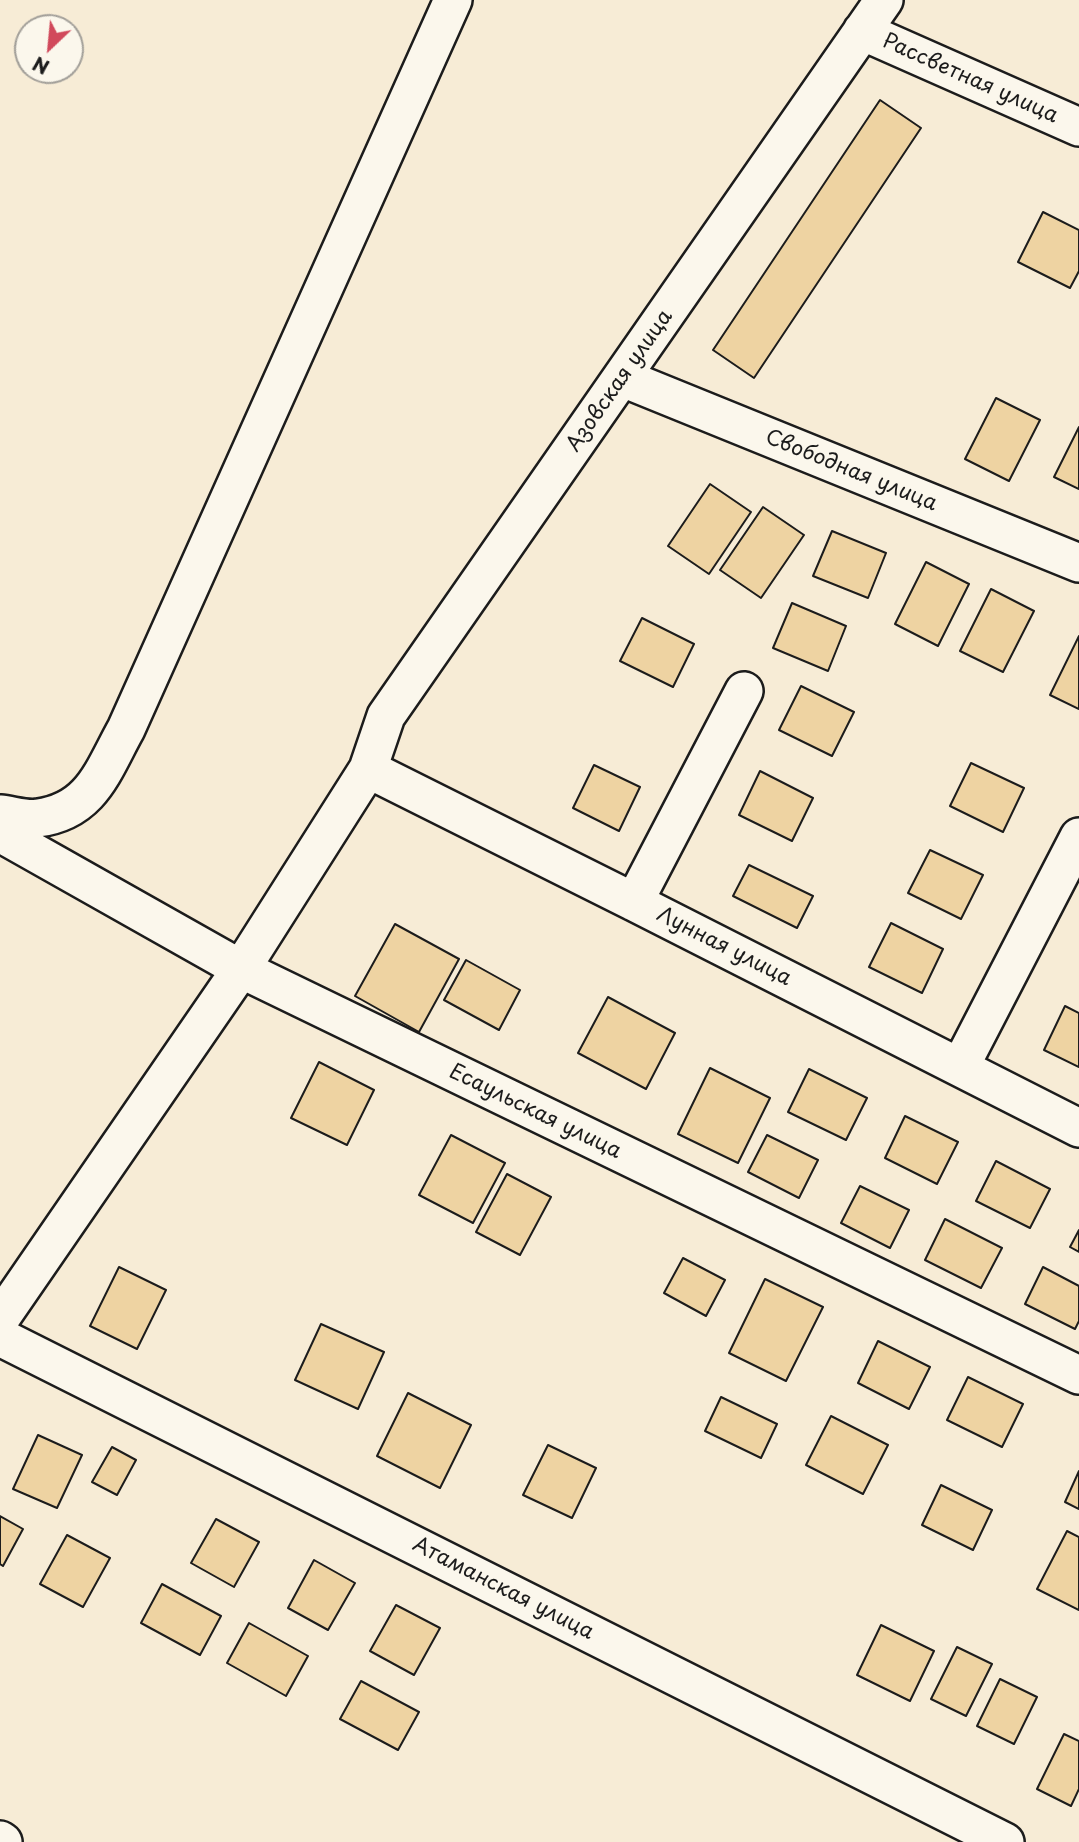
<!DOCTYPE html>
<meta charset="utf-8">
<style>
body{margin:0}
#map{position:relative;width:1079px;height:1842px;overflow:hidden;background:#f7ecd6;font-family:"Playpen Sans",sans-serif}
canvas{display:block}
.north{position:absolute;left:14px;top:14px;width:70px;height:70px;box-sizing:border-box;background:#fbf7ec;border:2px solid #a29f99;border-radius:50%;rotate:206deg;font-size:19px;font-weight:700;line-height:28px;text-align:center;color:#1c1c1c}
.north::after{content:'';display:block;margin:auto;width:24px;height:32px;background:#d1495b;clip-path:polygon(50% 0,100% 100%,50% 72%,0 100%)}
</style>
<div id="map">
<canvas width="1079" height="1842"></canvas>
<div class="north">N</div>
</div>
<script>
const ctx = document.querySelector('canvas').getContext('2d');
ctx.lineJoin = 'round';
function fill(path, color) { ctx.fillStyle = color; ctx.fill(path, 'evenodd'); }
function strokePath(path, color, width, dash) { ctx.strokeStyle = color; ctx.lineWidth = width; ctx.lineCap = dash ? 'butt' : 'round'; ctx.setLineDash(dash || []); ctx.stroke(path); }
function label(font, color, halo, rows, align = 'center') {
  ctx.font = font + ' "Playpen Sans",sans-serif'; ctx.lineWidth = 6; ctx.setLineDash([]); ctx.textBaseline = 'middle'; ctx.strokeStyle = halo; ctx.fillStyle = color; for (const [text, x, y, turn = 0] of rows) {
    ctx.save(); ctx.translate(x, y); ctx.rotate((+turn || 0) * Math.PI / 180); ctx.textAlign = isNaN(turn) ? turn : align; if (halo) ctx.strokeText(text, 0, 0); ctx.fillText(text, 0, 0); ctx.restore();
  }
}
const building = new Path2D(`
 M880,100L921,128L754,378L713,350Z
 M1043,212L1079,230V271L1070,288L1018,262Z
 M996,398L1040,420L1009,481L965,459Z
 M1079,427V489L1054,477Z
 M710,484L751,512L709,574L668,546Z
 M763,507L804,535L761,598L720,570Z
 M832,531L886,553L868,598L813,576Z
 M926,562L969,584L938,646L895,624Z
 M991,589L1034,611L1003,672L960,651Z
 M792,603L846,626L828,671L773,648Z
 M642,618L694,644L673,687L620,661Z
 M1079,636V709L1050,695Z
 M801,686L854,712L832,756L779,730Z
 M971,763L1024,788L1003,832L950,806Z
 M594,765L640,787L619,831L573,808Z
 M760,771L813,798L792,841L739,815Z
 M930,850L983,875L961,919L908,893Z
 M749,865L813,896L797,928L733,896Z
 M891,923L943,949L922,993L869,967Z
 M395,924L459,959L419,1032L355,996Z
 M466,960L520,990L499,1030L444,1000Z
 M608,997L675,1033L646,1089L578,1053Z
 M1065,1006L1079,1013V1067L1044,1050Z
 M319,1062L374,1090L347,1145L291,1118Z
 M710,1068L770,1098L738,1163L678,1134Z
 M809,1069L867,1098L846,1140L788,1112Z
 M905,1116L958,1142L937,1184L885,1158Z
 M451,1135L505,1163L473,1223L419,1195Z
 M767,1135L818,1160L799,1198L748,1172Z
 M996,1161L1050,1189L1030,1228L976,1201Z
 M507,1174L551,1197L520,1255L476,1232Z
 M860,1186L909,1210L890,1248L841,1223Z
 M945,1219L1002,1248L981,1288L925,1260Z
 M1079,1230V1252L1070,1247Z
 M683,1258L725,1280L706,1316L664,1293Z
 M119,1267L166,1290L137,1349L90,1326Z
 M1043,1267L1079,1286V1321L1075,1329L1025,1304Z
 M765,1279L823,1307L786,1381L729,1353Z
 M321,1324L384,1352L358,1409L295,1380Z
 M878,1341L930,1367L909,1409L858,1383Z
 M968,1377L1023,1404L1002,1447L947,1420Z
 M408,1393L471,1425L440,1488L377,1456Z
 M721,1397L777,1424L761,1458L705,1431Z
 M831,1416L888,1445L863,1494L806,1465Z
 M38,1435L82,1455L57,1508L13,1489Z
 M548,1445L596,1468L572,1518L523,1495Z
 M112,1447L136,1460L117,1495L92,1482Z
 M1079,1471V1509L1065,1502Z
 M941,1485L992,1510L973,1550L922,1525Z
 M0,1516L23,1529L3,1566L0,1564Z
 M216,1519L259,1542L234,1587L191,1563Z
 M1067,1531L1079,1537V1610L1037,1589Z
 M67,1535L110,1558L83,1607L40,1584Z
 M314,1560L355,1583L328,1630L288,1608Z
 M162,1584L221,1616L200,1655L141,1623Z
 M396,1605L440,1628L414,1675L370,1651Z
 M249,1623L308,1656L286,1696L227,1663Z
 M881,1625L934,1651L910,1701L857,1675Z
 M957,1647L992,1664L966,1716L931,1699Z
 M1000,1679L1037,1697L1014,1744L977,1726Z
 M361,1681L419,1712L398,1750L340,1719Z
 M1064,1734L1079,1741V1789L1071,1806L1037,1789Z`);
fill(building, '#eed3a2');
strokePath(building, '#1c1c1c', 2);
const street = new Path2D(`
 M862,31L1079,127
 M623,378L1079,563
 M368,769L634,902L1079,1128
 M0,814C12,815 26,820 38,818C92,811 103,770 126,729L453,0
 M0,833L241,969L1079,1375
 M634,902L744,691
 M960,1067L1079,837
 M0,1319L241,969L368,769L386,716L884,0
 M0,1337L1005,1842
 M0,1840L3,1842`);
strokePath(street, '#1c1c1c', 42);
strokePath(street, '#fbf7ec', 37);
label('21px', '#1c1c1c', '#fbf7ec', [
 ["Рассветная улица",970,79,24],
 ["Азовская улица",620,381,-55],
 ["Свободная улица",851,471,22],
 ["Лунная улица",724,947,27],
 ["Есаульская улица",535,1112,26],
 ["Атаманская улица",503,1589,27]
]);
</script>
